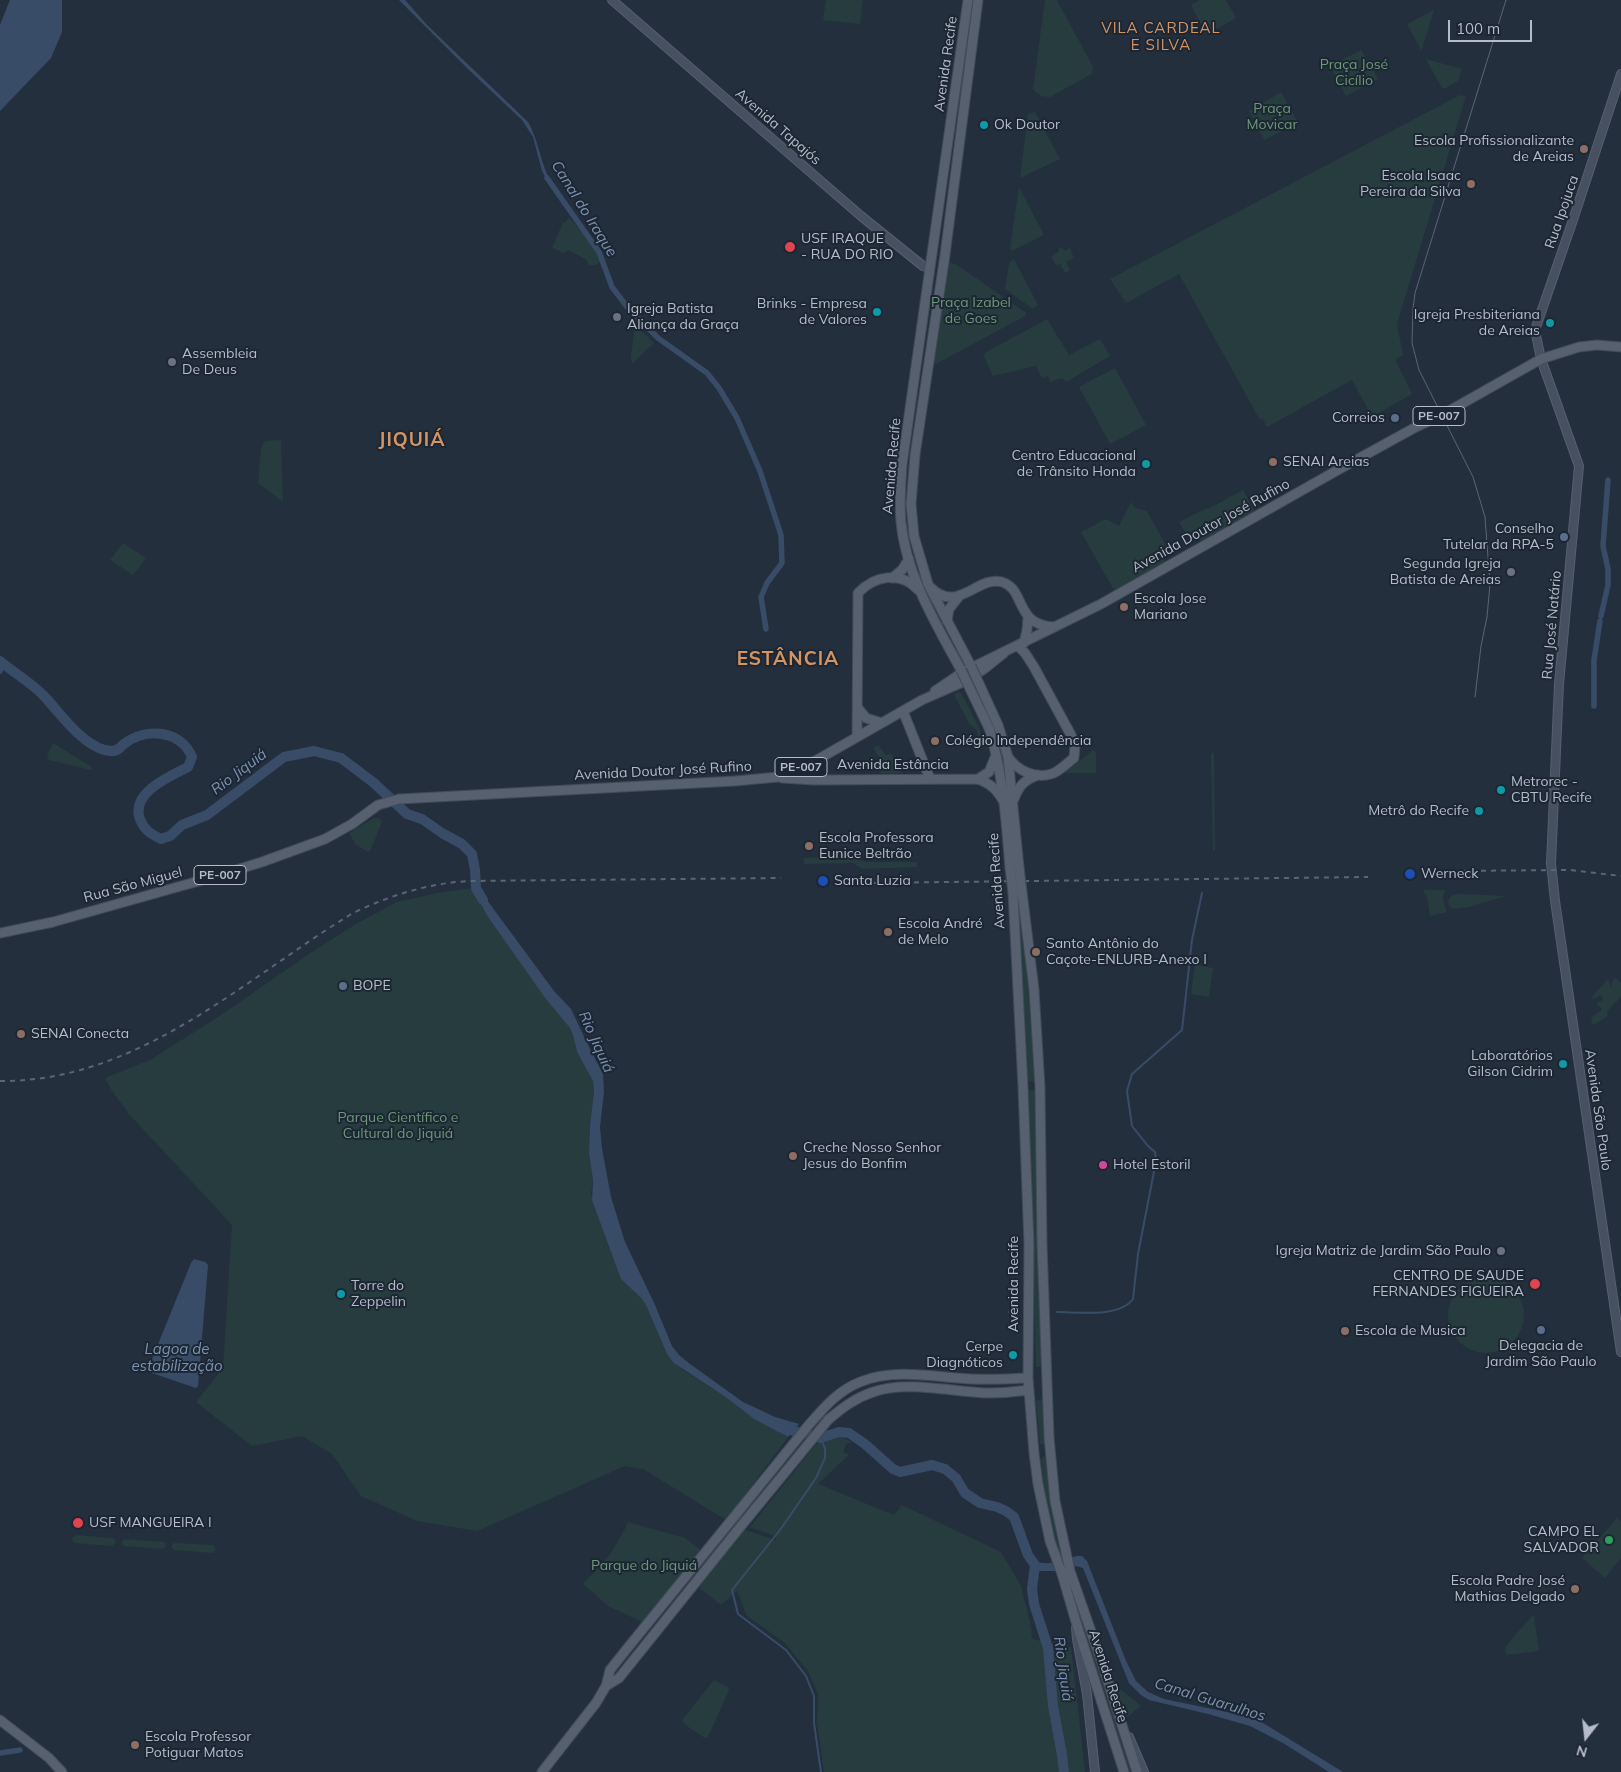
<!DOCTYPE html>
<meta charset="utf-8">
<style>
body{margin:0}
#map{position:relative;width:1621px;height:1772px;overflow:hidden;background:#242f3e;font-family:Mulish,sans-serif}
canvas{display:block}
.north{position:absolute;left:1561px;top:1712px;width:50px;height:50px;-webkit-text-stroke:4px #1d2633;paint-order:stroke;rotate:196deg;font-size:14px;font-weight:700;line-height:20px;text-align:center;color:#b4bcc9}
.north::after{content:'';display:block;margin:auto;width:18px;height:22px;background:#b4bcc9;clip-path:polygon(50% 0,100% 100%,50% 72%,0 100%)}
.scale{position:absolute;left:1448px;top:20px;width:84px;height:22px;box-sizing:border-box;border:2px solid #b4bcc9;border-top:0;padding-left:6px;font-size:15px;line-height:18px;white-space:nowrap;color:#b4bcc9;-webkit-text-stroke:4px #1d2633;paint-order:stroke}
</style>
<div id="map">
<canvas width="1621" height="1772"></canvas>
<div class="north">N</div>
<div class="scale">100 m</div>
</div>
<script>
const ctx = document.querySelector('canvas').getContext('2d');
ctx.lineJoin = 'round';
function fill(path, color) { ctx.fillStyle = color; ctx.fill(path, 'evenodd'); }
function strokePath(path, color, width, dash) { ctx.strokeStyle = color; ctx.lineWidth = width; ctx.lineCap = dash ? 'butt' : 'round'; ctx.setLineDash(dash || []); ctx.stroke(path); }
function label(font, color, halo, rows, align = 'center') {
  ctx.font = font + ' Mulish,sans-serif'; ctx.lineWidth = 4; ctx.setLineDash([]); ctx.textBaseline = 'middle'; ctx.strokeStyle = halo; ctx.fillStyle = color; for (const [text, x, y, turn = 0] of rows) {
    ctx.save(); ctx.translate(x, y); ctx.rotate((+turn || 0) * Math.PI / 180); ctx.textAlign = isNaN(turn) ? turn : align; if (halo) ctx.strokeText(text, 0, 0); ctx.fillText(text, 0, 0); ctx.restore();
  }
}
fill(new Path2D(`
 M826,0H863L860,24L823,20Z
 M1045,0H1057L1093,67L1092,74L1050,97L1041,96L1033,90Z
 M1200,0H1226L1236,18L1208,34H1206L1191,5Z
 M1434,10L1422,49L1421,50L1407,24Z
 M1361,50L1378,79L1346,96L1330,66Z
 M1426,59L1462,69L1458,81L1446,88H1442Z
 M1281,92L1298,123L1264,140L1249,111Z
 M1460,95L1466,96L1397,324L1403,355L1395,360L1412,394L1372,417L1352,380L1267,427L1262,418L1260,420L1179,274L1126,303L1110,279Z
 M1035,112L1060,159L1020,178L1028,114Z
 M1019,187L1044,235L1012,251L1010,248Z
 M569,217C581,232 595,244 600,262L596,265H589L587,260L568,250L564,253L552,248L563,222L565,223Z
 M1062,247L1065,251L1070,248L1074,258L1066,262L1070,270L1065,273L1061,266L1062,264L1056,265L1051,257L1059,251L1058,249Z
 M1014,259L1038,305L1033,309L1005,289L1009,263Z
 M949,262L957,265L1025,312L1026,314L1025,316L936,364L932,362Z
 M1047,319L1069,355L1100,339L1110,356L1066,382L1062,378L1050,382L1048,376L1042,378L1036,366L993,376L983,354Z
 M635,325L654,343L632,364L631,356Z
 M1115,368L1146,425L1110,444L1079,387Z
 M281,440L283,502L258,483L261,449L265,441Z
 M1243,490L1256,513L1203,541C1189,540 1186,534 1179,522L1207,508L1208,509Z
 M1131,502L1135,508L1147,511L1168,549L1163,564L1114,590L1081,532L1106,519L1119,526Z
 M123,543L146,558L133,575L110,560Z
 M958,692L961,693L979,727L984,748L976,738L979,737L977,730L970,725L954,695Z
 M53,743L92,767L91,770L49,760L47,755Z
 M878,745L886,755L891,753L902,773L881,774L878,770L883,768V764L873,748Z
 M1093,750L1096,752V773H1065Z
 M1213,752L1214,753L1215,850H1213L1211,754Z
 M374,818H379L382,822L370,851L368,852L356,845L349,833Z
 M851,856L866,862H917V867L862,869L853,863L804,864V858Z
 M1014,885H1019L1033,1018L1037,1082L1027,1081L1019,929Z
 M473,888L486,914L545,998L570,1028L573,1035L577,1052L593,1081L594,1091L590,1125L589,1153L593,1180L591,1194L621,1279L641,1298L646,1305L667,1354L683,1370L727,1398L754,1419L788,1437L726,1520L643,1469L625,1466L477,1531L417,1521L361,1496L332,1454L302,1436L252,1446L196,1402L223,1368L232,1225L129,1114L112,1091L105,1078L150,1060L221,1015L312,952L356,924L397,902L437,893Z
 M1425,890H1446C1440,897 1445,905 1447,912L1430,916L1427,896L1423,892Z
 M1456,894L1506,896L1469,907L1454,909L1449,906L1448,901L1451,896Z
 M1195,965L1213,968L1209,997L1191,994Z
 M1616,978L1621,983V997L1607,1011L1608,1016L1593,1025L1591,1022L1593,1016L1602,1010L1596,1003L1603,1000L1601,995L1594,999L1591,998L1608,979L1611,987L1612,981Z
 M1028,1090H1037L1043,1367H1036Z
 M1448 1315a38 38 0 1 1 76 0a38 38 0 1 1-76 0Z
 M1045,1398V1443L1042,1445L1040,1444L1036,1401Z
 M837,1435L852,1442L846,1444L843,1452L849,1455L818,1484L894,1515L902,1505L1001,1552L1021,1586L1030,1622L1032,1639L1071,1647L1085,1772H824L817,1722L818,1694L808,1671L784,1642L747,1616L737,1591L721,1605L699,1588L743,1529L775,1540L777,1537L750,1527L816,1444Z
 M1044,1456L1047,1457L1050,1498L1057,1535L1133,1772H1123L1053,1544L1044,1492L1041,1459Z
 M1617,1518L1621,1522V1558L1605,1578L1582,1558Z
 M628,1522L685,1538L701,1550L642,1622L608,1606L583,1584C605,1562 615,1551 628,1522Z
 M75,1535L113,1538L116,1542L112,1546L75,1543L72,1540Z
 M124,1539L164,1542L166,1546L163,1549L124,1546L121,1543Z
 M174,1543L214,1545L215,1550L213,1553L174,1550L171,1546Z
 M1534,1616L1539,1651L1507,1655L1505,1651L1506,1646L1531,1617Z
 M1107,1673L1115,1685L1141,1706L1122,1721Z
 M714,1680L728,1687L729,1690L708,1737L705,1738L684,1724L682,1720Z`), '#263c3f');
fill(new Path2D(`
 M10,0H62V32L51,58L0,111V25Z
 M399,0H405L428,26L528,122C539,141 540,163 551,182L549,184L542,171L533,137L522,120L468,69Z
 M473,888H478L554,991L571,1009L588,1045L603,1074L604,1092L600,1127L602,1149L611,1197L625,1242L655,1305L672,1346L679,1355L690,1364L743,1402L775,1417L799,1424L788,1437L754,1419L727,1398L674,1363L667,1354L646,1305L641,1298L621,1279L592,1200L593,1180L589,1153L590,1125L594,1091L593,1081L577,1052L573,1035L570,1028L545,998L486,914Z
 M194,1259L205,1262L208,1265L198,1386L196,1388L149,1372L148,1369L191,1263Z
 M1077,1556H1082L1087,1561L1126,1661L1136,1681L1148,1692L1164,1699L1246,1716L1263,1723L1343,1772H1329L1283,1743L1250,1726L1208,1714L1149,1700L1141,1695L1129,1683L1083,1568L1076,1566L1056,1571H1036L1035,1561C1048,1567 1064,1559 1077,1556Z`), '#394c67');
strokePath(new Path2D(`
 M1009,1312H1014
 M1057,1312C1078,1312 1119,1318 1133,1299L1138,1254L1156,1161L1155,1152L1148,1146L1132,1126L1127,1091L1132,1074L1182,1030L1192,940L1202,893
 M820,1438L825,1448V1458L816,1478L780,1530L732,1590L738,1614L786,1650L806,1676L814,1696V1723L821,1772`), '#394c67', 2);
strokePath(new Path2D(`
 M547,178L599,252L612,287L628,308L658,338L707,373L719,388L737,418L760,471L781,535L782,563L767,583L761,597L766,629
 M1601,616L1608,585V569L1603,546L1608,480
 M0,671L4,664
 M1594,706V660L1600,621
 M0,1753L20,1750`), '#394c67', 5.5);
strokePath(new Path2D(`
 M0,661C14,673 32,683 45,697C60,713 86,751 112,751C119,751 120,747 124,744C146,727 181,730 192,757L188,767C170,776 130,793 140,819C144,830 151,834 161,839L170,836L182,825L207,815L284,757L314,751L341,758L374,783L407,814L422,819L442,833L462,844L472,854L475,870L476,888L483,900
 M779,1427L820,1438L839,1432L849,1433L865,1444L893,1469L900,1472L932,1465L945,1469L956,1478L965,1493L980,1503L997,1507L1006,1511L1014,1517L1028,1555L1035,1565L1032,1589L1034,1604L1048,1648L1053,1706L1062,1755L1064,1772`), '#394c67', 10);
const secondary = new Path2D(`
 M612,0L861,216L923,266L930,269
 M1621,74L1573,220L1535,330L1541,359L1579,466L1559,684L1551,863L1555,901L1621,1352
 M1076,1628L1077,1639L1087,1694L1095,1772
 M1129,1737L1144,1772`);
const primary = new Path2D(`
 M892,578L902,570L909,559
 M930,587C958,615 977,575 1002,582C1026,589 1014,625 1054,627
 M947,621L949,609L960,595
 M1024,643L1027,630L1028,617
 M971,666L928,584L914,536L911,504L915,455L945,255L978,0
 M961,670C936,624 906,575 901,522C899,503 901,484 902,465L968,0
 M935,691L963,672L1101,604L1336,471L1416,427L1440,416L1541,359L1579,347L1597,345L1621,347
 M858,708L866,718L882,723
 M903,711L930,779
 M998,725L1008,757L1019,867
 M989,728C1003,773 1006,820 1010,868
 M857,737L858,593C874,576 901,570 918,590
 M1008,757C1017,770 1034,779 1051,774C1059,772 1067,763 1074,758L1075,745L1071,735L1034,667L1025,653L1018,646
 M782,778L814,780L978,779C992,784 998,791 1005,804
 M978,779L989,772L996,755
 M1014,799C1019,786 1024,780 1038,775
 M1022,892L1034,989L1040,1087L1042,1244L1049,1437L1055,1501L1070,1571L1102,1663L1137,1772
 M1013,893L1023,1087L1029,1244L1028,1378L1034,1453L1038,1484L1050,1541L1062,1574L1076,1622L1124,1772
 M0,933L53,922L213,877L262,862L325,839L352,824L378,805L399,799L735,781L778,777L815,761L922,700L963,682L984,669L1004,653
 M606,1686L619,1678L741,1526L828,1420C842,1408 855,1398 873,1392C906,1380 952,1392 987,1393C1001,1393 1015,1392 1029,1390
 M0,1720L49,1758L62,1772
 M542,1772L596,1703L606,1686L610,1670L630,1645L807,1427C823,1409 837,1391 860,1382C894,1368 935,1377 971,1379C990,1380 1009,1379 1028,1378`);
strokePath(secondary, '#565f6c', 10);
strokePath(primary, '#414a57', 11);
strokePath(secondary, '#465061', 8);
strokePath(primary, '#56606e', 9);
strokePath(new Path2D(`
 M1475,697L1481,646L1487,617L1490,584L1485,517L1473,477L1419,370L1412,343L1413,309L1415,293L1506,0`), '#5a6575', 1);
strokePath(new Path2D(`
 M1451,871L1570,870L1621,876
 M864,883L1368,877
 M0,1081C138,1082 243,980 353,913C391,895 429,883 470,881L781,878`), '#5a6575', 2, [5, 5]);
const primaryBridge = new Path2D(`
 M971,666L998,725
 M961,670L989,728
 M1019,867L1022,892
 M1010,868L1013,893`);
strokePath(primaryBridge, '#414a57', 11, []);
strokePath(primaryBridge, '#56606e', 9);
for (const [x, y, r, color] of [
 [984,125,5,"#0f9aa8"],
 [1584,149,5,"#8d6e63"],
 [1471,184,5,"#8d6e63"],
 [790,247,6,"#e0444e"],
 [877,312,5,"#0f9aa8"],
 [617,317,5,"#6b7280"],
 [1550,323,5,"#0f9aa8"],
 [172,362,5,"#6b7280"],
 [1395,418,5,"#5c6f8a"],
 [1273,462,5,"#8d6e63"],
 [1146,464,5,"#0f9aa8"],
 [1564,537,5,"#5c6f8a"],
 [1511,572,5,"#6b7280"],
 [1124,607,5,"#8d6e63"],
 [935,741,5,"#8d6e63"],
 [1501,790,5,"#0f9aa8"],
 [1479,811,5,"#0f9aa8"],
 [809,846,5,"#8d6e63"],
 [1410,874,6,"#1a4fb4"],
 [823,881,6,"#1a4fb4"],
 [888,932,5,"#8d6e63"],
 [1036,952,5,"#8d6e63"],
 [343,986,5,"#5c6f8a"],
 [21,1034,5,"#8d6e63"],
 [1563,1064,5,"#0f9aa8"],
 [793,1156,5,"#8d6e63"],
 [1103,1165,5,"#d1479c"],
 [1501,1251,5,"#6b7280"],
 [1535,1284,6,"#e0444e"],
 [341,1294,5,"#0f9aa8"],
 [1541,1330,5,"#5c6f8a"],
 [1345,1331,5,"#8d6e63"],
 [1013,1355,5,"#0f9aa8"],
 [78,1523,6,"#e0444e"],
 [1609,1540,5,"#2e9e5b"],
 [1575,1589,5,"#8d6e63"],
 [135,1745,5,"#8d6e63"]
]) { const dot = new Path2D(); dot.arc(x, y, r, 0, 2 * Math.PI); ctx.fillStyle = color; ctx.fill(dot); strokePath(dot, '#1d2633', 2); }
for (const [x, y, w] of [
 [1439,416,52],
 [801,767,52],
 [220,875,52]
]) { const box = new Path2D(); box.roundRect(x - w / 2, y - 9.5, w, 19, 4); ctx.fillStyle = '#1d2633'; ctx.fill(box); strokePath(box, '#b4bcc9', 1); }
label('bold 12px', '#b4bcc9', null, [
 ["PE-007",1439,416],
 ["PE-007",801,767],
 ["PE-007",220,875]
]);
label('14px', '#b4bcc9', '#1d2633', [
 ["Avenida Recife",946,64,-82],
 ["Avenida Tapajós",778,127,41],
 ["Rua Ipojuca",1562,212,-71],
 ["Avenida Recife",892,466,-85],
 ["Avenida Doutor José Rufino",1211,526,-29],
 ["Rua José Natário",1552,625,-85],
 ["Avenida Estância",893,765],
 ["Avenida Doutor José Rufino",663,771,-3],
 ["Avenida Recife",997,881,-94],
 ["Rua São Miguel",133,885,-15],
 ["Avenida São Paulo",1598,1110,82],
 ["Avenida Recife",1014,1284,-90],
 ["Avenida Recife",1108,1676,72]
]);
label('14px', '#6b9a76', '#1d2633', [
 ["Praça José",1354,65],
 ["Cicílio",1354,81],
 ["Praça",1272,109],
 ["Movicar",1272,125],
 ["Praça Izabel",971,303],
 ["de Goes",971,319],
 ["Parque Científico e",398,1118],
 ["Cultural do Jiquiá",398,1134],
 ["Parque do Jiquiá",644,1566]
]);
label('14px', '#b4bcc9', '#1d2633', [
 ["Ok Doutor",994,125],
 ["Escola Profissionalizante",1574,141,"right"],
 ["de Areias",1574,157,"right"],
 ["Escola Isaac",1461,176,"right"],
 ["Pereira da Silva",1461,192,"right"],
 ["USF IRAQUE",801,239],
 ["- RUA DO RIO",801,255],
 ["Brinks - Empresa",867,304,"right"],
 ["de Valores",867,320,"right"],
 ["Igreja Batista",627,309],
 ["Aliança da Graça",627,325],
 ["Igreja Presbiteriana",1540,315,"right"],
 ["de Areias",1540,331,"right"],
 ["Assembleia",182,354],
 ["De Deus",182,370],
 ["Correios",1385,418,"right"],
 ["Centro Educacional",1136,456,"right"],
 ["de Trânsito Honda",1136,472,"right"],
 ["SENAI Areias",1283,462],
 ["Conselho",1554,529,"right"],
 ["Tutelar da RPA-5",1554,545,"right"],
 ["Segunda Igreja",1501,564,"right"],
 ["Batista de Areias",1501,580,"right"],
 ["Escola Jose",1134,599],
 ["Mariano",1134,615],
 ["Colégio Independência",945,741],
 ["Metrorec -",1511,782],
 ["CBTU Recife",1511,798],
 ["Metrô do Recife",1469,811,"right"],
 ["Escola Professora",819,838],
 ["Eunice Beltrão",819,854],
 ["Werneck",1421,874],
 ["Santa Luzia",834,881],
 ["Escola André",898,924],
 ["de Melo",898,940],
 ["Santo Antônio do",1046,944],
 ["Caçote-ENLURB-Anexo I",1046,960],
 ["BOPE",353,986],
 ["SENAI Conecta",31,1034],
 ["Laboratórios",1553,1056,"right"],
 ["Gilson Cidrim",1553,1072,"right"],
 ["Creche Nosso Senhor",803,1148],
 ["Jesus do Bonfim",803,1164],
 ["Hotel Estoril",1113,1165],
 ["Igreja Matriz de Jardim São Paulo",1491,1251,"right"],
 ["CENTRO DE SAUDE",1524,1276,"right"],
 ["FERNANDES FIGUEIRA",1524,1292,"right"],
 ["Torre do",351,1286],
 ["Zeppelin",351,1302],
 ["Escola de Musica",1355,1331],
 ["Delegacia de",1541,1346,"center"],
 ["Jardim São Paulo",1541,1362,"center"],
 ["Cerpe",1003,1347,"right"],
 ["Diagnóticos",1003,1363,"right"],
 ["USF MANGUEIRA I",89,1523],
 ["CAMPO EL",1599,1532,"right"],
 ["SALVADOR",1599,1548,"right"],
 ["Escola Padre José",1565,1581,"right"],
 ["Mathias Delgado",1565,1597,"right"],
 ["Escola Professor",145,1737],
 ["Potiguar Matos",145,1753]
], 'left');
ctx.letterSpacing = '1px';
label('15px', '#d59563', '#1d2633', [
 ["VILA CARDEAL",1161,28],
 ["E SILVA",1161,45]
]);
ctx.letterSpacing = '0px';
label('italic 15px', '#7c92b1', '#1d2633', [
 ["Canal do Iraque",584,209,58],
 ["Rio Jiquiá",239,772,-37],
 ["Rio Jiquiá",596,1042,66],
 ["Lagoa de",177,1349],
 ["estabilização",177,1366],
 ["Rio Jiquiá",1063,1669,82],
 ["Canal Guarulhos",1210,1700,17]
]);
ctx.letterSpacing = '1px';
label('bold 19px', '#d59563', '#1d2633', [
 ["JIQUIÁ",412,440],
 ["ESTÂNCIA",788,659]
]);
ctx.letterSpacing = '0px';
</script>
